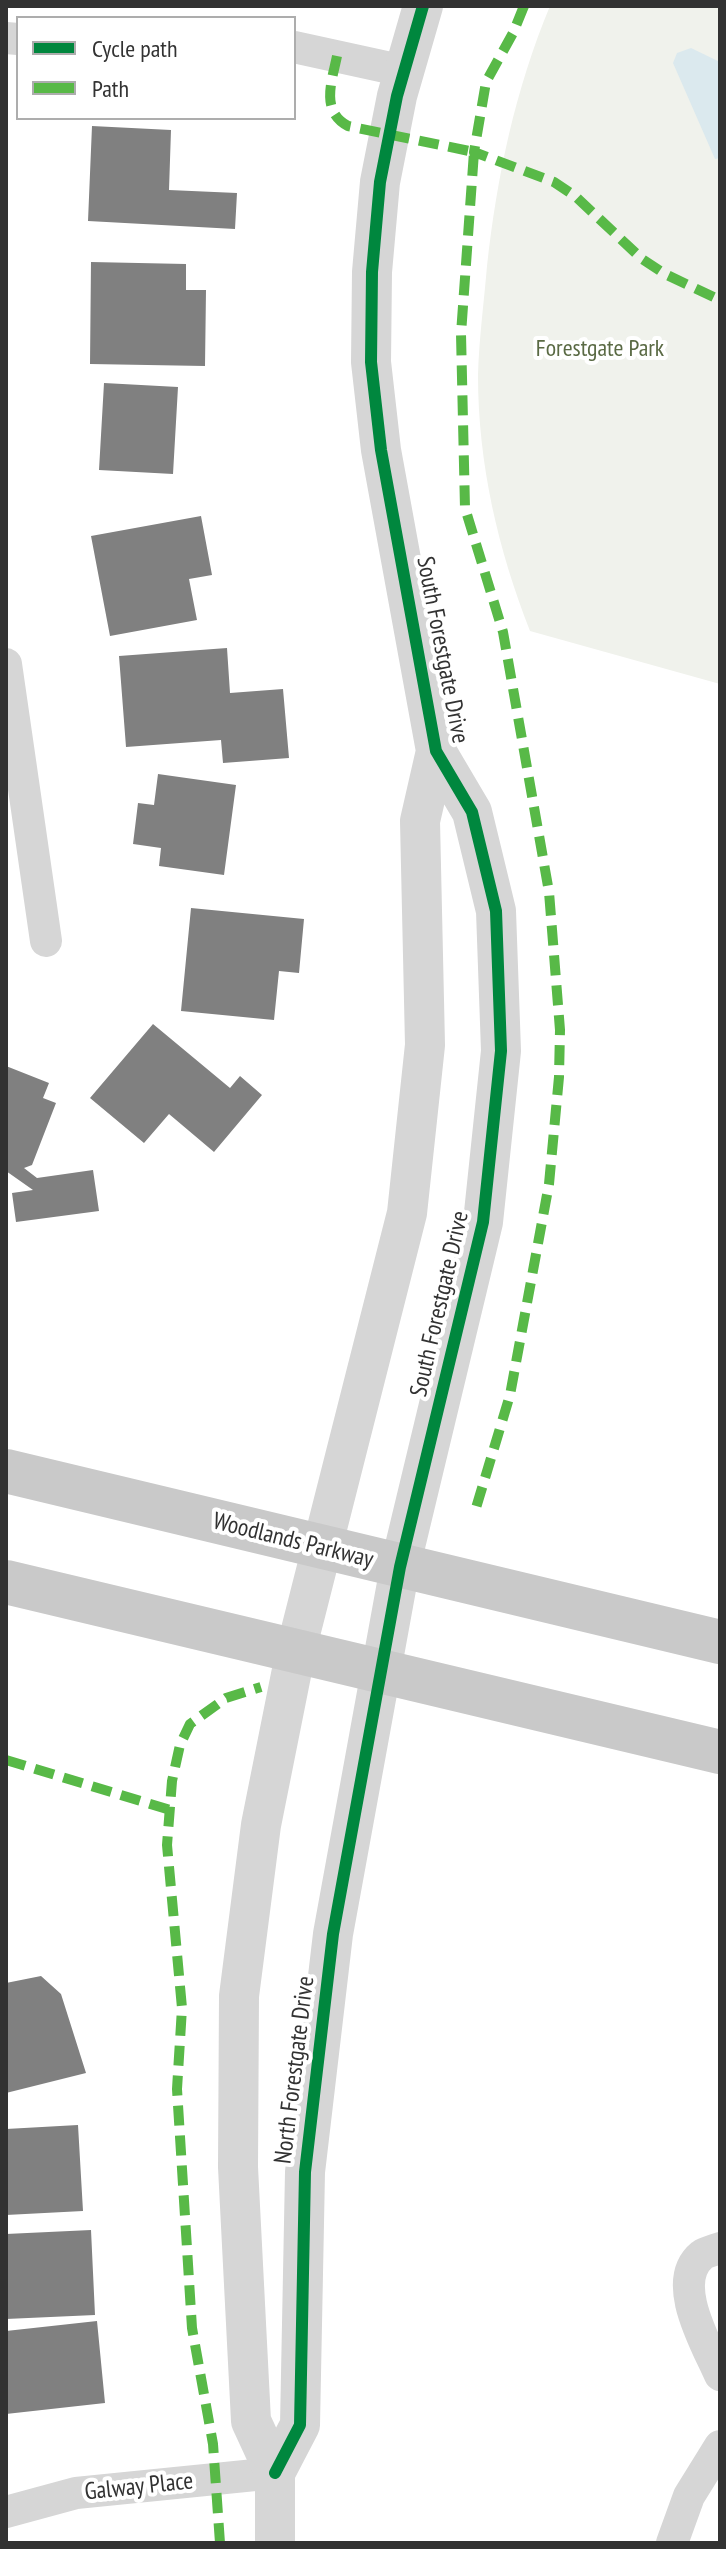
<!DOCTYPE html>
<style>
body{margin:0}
#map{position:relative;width:726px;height:2549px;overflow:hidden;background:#fff;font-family:"PT Sans Narrow",sans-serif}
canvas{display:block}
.frame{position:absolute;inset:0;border:8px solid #323232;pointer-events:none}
.legend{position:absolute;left:16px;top:16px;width:280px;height:104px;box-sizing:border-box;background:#fff;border:2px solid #adadad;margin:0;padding:10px 14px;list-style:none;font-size:24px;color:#323232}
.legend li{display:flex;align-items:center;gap:16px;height:40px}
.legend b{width:40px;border:2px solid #adadad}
</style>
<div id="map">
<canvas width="726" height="2549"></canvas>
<div class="frame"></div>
<ul class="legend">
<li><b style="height:10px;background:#00873e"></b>Cycle path</li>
<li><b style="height:10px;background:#58b947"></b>Path</li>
</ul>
</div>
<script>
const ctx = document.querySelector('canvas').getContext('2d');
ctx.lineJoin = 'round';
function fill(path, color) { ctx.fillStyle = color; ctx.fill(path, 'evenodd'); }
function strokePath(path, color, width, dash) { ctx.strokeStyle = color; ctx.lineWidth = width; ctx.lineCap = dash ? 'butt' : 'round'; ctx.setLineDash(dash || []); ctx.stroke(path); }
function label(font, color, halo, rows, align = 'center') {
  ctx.font = font + ' "PT Sans Narrow",sans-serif'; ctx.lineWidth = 8; ctx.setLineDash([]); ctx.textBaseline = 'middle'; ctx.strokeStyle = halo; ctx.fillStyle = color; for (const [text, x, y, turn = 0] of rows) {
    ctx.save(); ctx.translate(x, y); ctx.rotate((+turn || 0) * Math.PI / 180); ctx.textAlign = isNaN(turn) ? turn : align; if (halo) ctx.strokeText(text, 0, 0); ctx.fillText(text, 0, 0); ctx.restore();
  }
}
fill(new Path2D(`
 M550,6H720V684L530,631C498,549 478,464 478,375C479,339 484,302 487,266C497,176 515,90 550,6Z`), '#f0f2ec');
fill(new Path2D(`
 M691,48L720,62V158L715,159L673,63L677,53Z`), '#dbe9ee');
fill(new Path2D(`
 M92,126L171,130L169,190L237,193L235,229L88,221Z
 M91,262L186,264V290H206L205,366L90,364Z
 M104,383L178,387L173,474L99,470Z
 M201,516L212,575L189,579L197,620L110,636L91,536Z
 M227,648L230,693L283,689L289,758L223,763L221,740L126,747L119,656Z
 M158,774L236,785L224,875L159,866L161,848L133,844L138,803L154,805Z
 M191,908L304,919L299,973L279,971L274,1020L181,1011Z
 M153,1024L230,1088L240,1076L262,1095L214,1152L169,1114L144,1143L90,1098Z
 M6,1066L49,1083L43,1098L56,1103L32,1165L24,1168L37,1178L93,1170L99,1211L16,1222L12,1193L33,1190L6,1171Z
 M41,1976L61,1994L86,2073L6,2093V1983Z
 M78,2125L83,2211L6,2215V2129Z
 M91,2230L95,2315L6,2319V2234Z
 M97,2321L105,2403L6,2414V2331Z`), '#808080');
strokePath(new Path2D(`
 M6,38L18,39
 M294,47L404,71
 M6,664L46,941
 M720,2248C715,2250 706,2252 702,2255C669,2282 707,2345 720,2375
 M6,2512L76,2493L275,2473
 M672,2543L689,2496L720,2446`), '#d6d6d6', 32);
strokePath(new Path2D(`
 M275,2473L300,2425L305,2172L333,1934L400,1567L483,1222L501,1051L496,911L472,812L436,751L381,450L371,362L372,272L380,182L397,96L423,6
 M275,2543V2473L251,2421L238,2167L239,1996L261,1825L296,1650L407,1213L425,1045L420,821L436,751`), '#d6d6d6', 40);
strokePath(new Path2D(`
 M6,1471L720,1642
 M6,1582L720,1752`), '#c9c9c9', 44);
strokePath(new Path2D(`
 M524,6L513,33L486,82L474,152L554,182L575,196L642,259L665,274L720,300
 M337,56C332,81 320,111 348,126L474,152L461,334L465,508L503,632L549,892L560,1030L559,1077L549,1184L510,1395L476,1508
 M6,1760L170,1810
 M220,2543L213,2444L192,2328L177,2089L182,2008L167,1845L172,1781L180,1745L190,1724L226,1698L261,1687`), '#58b947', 10, [20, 10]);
strokePath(new Path2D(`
 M275,2473L300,2425L305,2172L333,1934L400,1567L483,1222L501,1051L496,911L472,812L436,751L381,450L371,362L372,272L380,182L397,96L423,6`), '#00873e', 12);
label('24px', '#5a6a44', '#fff', [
 ["Forestgate Park",600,349]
]);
label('24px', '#323232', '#fff', [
 ["South Forestgate Drive",442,650,79],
 ["South Forestgate Drive",440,1304,-77],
 ["Woodlands Parkway",293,1541,14],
 ["North Forestgate Drive",295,2070,-83],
 ["Galway Place",139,2487,-6]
]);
</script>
